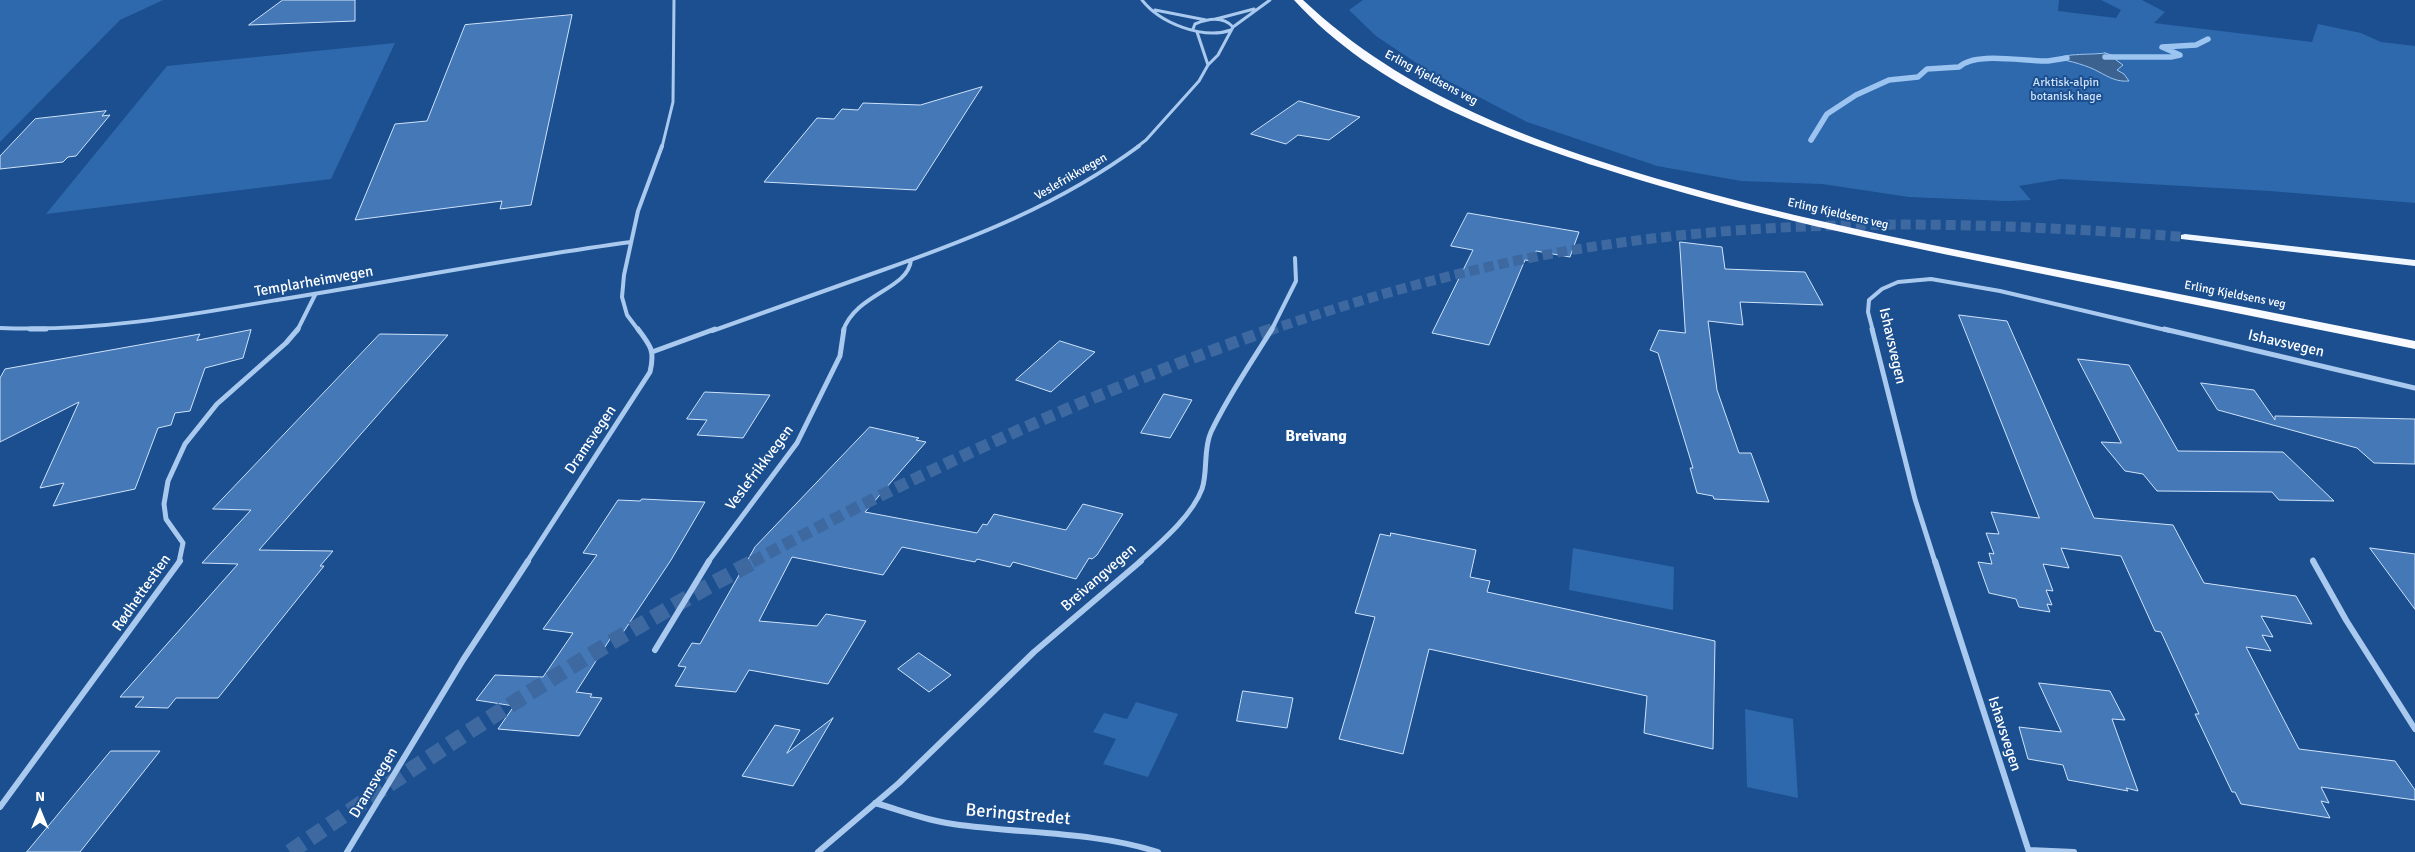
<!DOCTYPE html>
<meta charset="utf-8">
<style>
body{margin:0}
#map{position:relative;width:2415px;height:852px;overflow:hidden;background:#1b4f8f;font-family:Signika,sans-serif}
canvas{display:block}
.north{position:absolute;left:15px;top:787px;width:50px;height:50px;-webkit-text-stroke:4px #1b4f8f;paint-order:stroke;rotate:0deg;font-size:14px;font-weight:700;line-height:20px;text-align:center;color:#fff}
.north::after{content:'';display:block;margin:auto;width:18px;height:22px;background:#fff;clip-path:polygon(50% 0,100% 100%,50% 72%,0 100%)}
</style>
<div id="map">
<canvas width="2415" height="852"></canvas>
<div class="north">N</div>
</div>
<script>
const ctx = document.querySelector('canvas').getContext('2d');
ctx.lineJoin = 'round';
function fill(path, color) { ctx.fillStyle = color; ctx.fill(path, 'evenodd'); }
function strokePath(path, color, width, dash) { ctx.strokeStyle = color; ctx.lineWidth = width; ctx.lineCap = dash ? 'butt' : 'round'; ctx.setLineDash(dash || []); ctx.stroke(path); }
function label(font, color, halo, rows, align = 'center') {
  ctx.font = font + ' Signika,sans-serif'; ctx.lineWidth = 4; ctx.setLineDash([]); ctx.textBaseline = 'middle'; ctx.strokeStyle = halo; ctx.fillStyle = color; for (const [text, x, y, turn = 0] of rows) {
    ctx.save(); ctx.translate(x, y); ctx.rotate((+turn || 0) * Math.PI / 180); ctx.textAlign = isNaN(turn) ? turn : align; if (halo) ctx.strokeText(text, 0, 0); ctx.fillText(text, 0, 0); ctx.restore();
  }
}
fill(new Path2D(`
 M0,0H163L120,20L0,142Z
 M1363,0H2059L2058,11L2116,18L2121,10L2101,0H2142L2165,12L2154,23L2312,42L2318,24L2361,33L2381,42L2415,46V203L2270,191L2061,179L2019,186L2031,200L2006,201L1909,197L1822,184L1741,181L1657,166L1527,122L1427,70L1376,36L1349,10Z
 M395,43L331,179L46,214L167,66Z
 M1573,548L1674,567L1673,610L1569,590Z
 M1136,702L1178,714L1148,777L1103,764L1116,739L1093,732L1104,713L1127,719Z
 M1745,709L1793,719L1798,798L1747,787Z`), '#2e69ad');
const water = new Path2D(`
 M2105,53L2115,56L2116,60L2123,65L2117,70L2124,74L2129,81C2116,82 2109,77 2099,72C2089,66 2068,60 2057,59C2064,53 2093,55 2105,53Z`);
fill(water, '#3c6290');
strokePath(water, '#9cc4f0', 1);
strokePath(new Path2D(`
 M2105,57H2171L2180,55L2162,47L2196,45L2208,39
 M1811,140L1827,114L1856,95L1889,80L1918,77L1927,69L1959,67C1975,51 2026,62 2048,61C2054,60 2061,59 2067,58`), '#9cc4f0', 5.5);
const building = new Path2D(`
 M283,0H355V21L249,25Z
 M572,15L531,205L500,209L502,201L355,220L395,124L427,121L465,25Z
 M982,87L916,190L764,182L817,118L834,119L842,109L858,110L863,103L920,105Z
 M1299,101L1332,110L1360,117L1329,140L1298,135L1286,144L1251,134Z
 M106,111L102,116L110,115L76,156L68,157L63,162L0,169V156L35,119Z
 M1468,213L1579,232L1570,257L1536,251L1532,261L1525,260L1489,345L1432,333L1473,250L1451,246Z
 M1680,242L1722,247L1725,269L1805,272L1823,305L1740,302L1743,325L1708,321L1717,390L1739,453H1751L1769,502L1714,499L1713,496L1697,493L1690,468H1693L1658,353L1650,350L1659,330L1685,333Z
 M1959,315L2007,321L2094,518L2173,525L2204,583L2296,596L2312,624L2261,616L2273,637L2262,635L2271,651L2246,647L2299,749L2395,761L2415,790V800L2321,787L2329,803L2321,801L2330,818L2241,804L2235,792H2232L2195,714H2199L2161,632L2155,631L2121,556L2061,548L2069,568L2043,564L2053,591L2046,590L2052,605L2047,604L2050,612L2019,607L2016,599L1989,593L1978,562L1992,564L1989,553L1994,554L1986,533L1999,534L1991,512L2039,518Z
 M251,330L243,358L205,368L190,411L175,413L171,425L158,428L135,489L53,506L64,483L40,488L79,402L0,442V378L5,369L200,334L197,340Z
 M380,334L448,335L259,550L333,551L320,566H324L218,698H176L168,708L135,707L144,697H120L238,564L202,563L251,510L213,509Z
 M1060,341L1095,352L1051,392L1016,380Z
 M2078,359L2129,365L2178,451L2283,452L2334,501L2279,500L2272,492L2157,491L2143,474L2125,471L2101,442L2121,443Z
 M2201,383L2254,390L2275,420V416L2415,419V464L2374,463L2357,448L2218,410Z
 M705,392L770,395L743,438L697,435L707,420L687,419Z
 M1164,394L1192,400L1170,438L1141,433Z
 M870,427L919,438L916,440L926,442L865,512L977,533L983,524L987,525L994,514L1066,530L1083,504L1123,514L1097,555L1092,559L1089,558L1076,579L1013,562L1010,567L977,559L975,562L902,547L883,575L792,557L759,621L817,626L826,614L866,621L828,684L749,670L736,692L675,686L686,667L678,666L692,643L700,644L755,547Z
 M642,499L705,502L671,560L620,637L612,636L576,692L592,694L590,697L602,698L579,736L498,729L514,706L476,700L495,675L543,677L573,633L543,629L597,555L583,553L618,500L640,501Z
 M1391,533L1476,550L1470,577L1490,581L1487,592L1715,641L1713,749L1644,733L1647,696L1429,649L1403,754L1339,739L1375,617L1355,613L1380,534L1390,536Z
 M2370,548L2415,554V609Z
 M919,653L951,675L929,692L898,669Z
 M2039,683L2110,691L2125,720L2112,719L2138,791L2126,788L2128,791L2068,780L2063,765L2028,759L2019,727L2061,732Z
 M1243,691L1293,698L1287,728L1237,721Z
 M833,718L793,786L742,776L775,725L800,730L787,753Z
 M111,751H160L80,852H27Z`);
fill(building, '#4478b7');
strokePath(building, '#cfe3fa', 1);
strokePath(new Path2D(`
 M1268,331C1354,301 1441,276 1529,258C1746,215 1966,220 2185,237`), '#3d69a0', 10, [10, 5]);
strokePath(new Path2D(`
 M752,562C920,472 1092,392 1272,329`), '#3d69a0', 12, [12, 6]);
strokePath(new Path2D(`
 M290,852C441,748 593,647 755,561`), '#3d69a0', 16, [16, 8]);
strokePath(new Path2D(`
 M1142,0C1160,23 1203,40 1231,30
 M1155,10L1206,20
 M1216,19L1254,9
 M1193,29L1195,24C1207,19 1223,16 1233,27
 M1197,32L1208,65
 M662,147L673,102L674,0
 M1137,147L1146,140L1199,81L1208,65L1218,55L1233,27L1270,0`), '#a9c9ee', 3);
strokePath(new Path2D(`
 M0,328C94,332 185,316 277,300C395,281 513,258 631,242
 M297,331L315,295
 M639,331L627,315L622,297L624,275L638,211L662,146
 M712,331C768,311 824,291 880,271C973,238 1059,205 1139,146
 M843,331C856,293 908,290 911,260
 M1271,331L1296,281L1295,258
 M1873,331L1868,312L1869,300L1882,289L1898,282L1931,279L2000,291L2170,331`), '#a9c9ee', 4);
strokePath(new Path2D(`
 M30,329H46
 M1872,329L1915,499L1935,562
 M2164,329L2415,388
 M652,352L715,329
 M2313,560L2314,562
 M179,562L183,543L166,519L164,504L168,481L185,444L217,404L286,343L298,329
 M527,562L650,372C655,351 651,346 638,329
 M708,562L797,443L840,356L844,329
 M1139,562C1160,543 1192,516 1202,489C1208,472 1203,449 1211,432C1228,396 1251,363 1272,329`), '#a9c9ee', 5);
strokePath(new Path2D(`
 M1935,561L2029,852
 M2313,561L2346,620L2415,729
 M655,650L709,561
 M875,803C900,810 927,821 953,824C1021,834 1092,831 1158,852
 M0,807L180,561
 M2029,850L2074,852
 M347,852L463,660L528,561
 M818,852L899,783L1034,652L1141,561`), '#a9c9ee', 6);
fill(new Path2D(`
 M2185,234L2415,260V266L2181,239V235Z`), '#f0f6ff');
fill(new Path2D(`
 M1294,0H1303C1405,96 1536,144 1669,182C1779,214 1891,237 2003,259C2141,286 2278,314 2415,341V349C2284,323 2154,296 2023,270C1884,242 1746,214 1611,171C1498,135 1376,90 1294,0Z`), '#f8faff');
label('12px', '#fff', '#1b4f8f', [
 ["Erling Kjeldsens veg",1431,78,28],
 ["Veslefrikkvegen",1071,177,-30],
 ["Erling Kjeldsens veg",1838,214,13],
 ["Erling Kjeldsens veg",2235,295,11]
]);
label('12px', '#cfe3fa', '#1b4f8f', [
 ["Arktisk-alpin",2066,83],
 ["botanisk hage",2066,97]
]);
label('15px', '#fff', '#1b4f8f', [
 ["Templarheimvegen",314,282,-10],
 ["Ishavsvegen",2286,344,13],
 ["Ishavsvegen",1892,346,77],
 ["Dramsvegen",591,440,-56],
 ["Veslefrikkvegen",760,468,-53],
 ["Breivangvegen",1099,578,-41],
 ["Rødhettestien",142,593,-55],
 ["Ishavsvegen",2004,734,72],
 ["Dramsvegen",374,783,-59]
]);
label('bold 16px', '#fff', '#1b4f8f', [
 ["Breivang",1316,437]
]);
label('18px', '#fff', '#1b4f8f', [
 ["Beringstredet",1018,815,5]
]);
</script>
